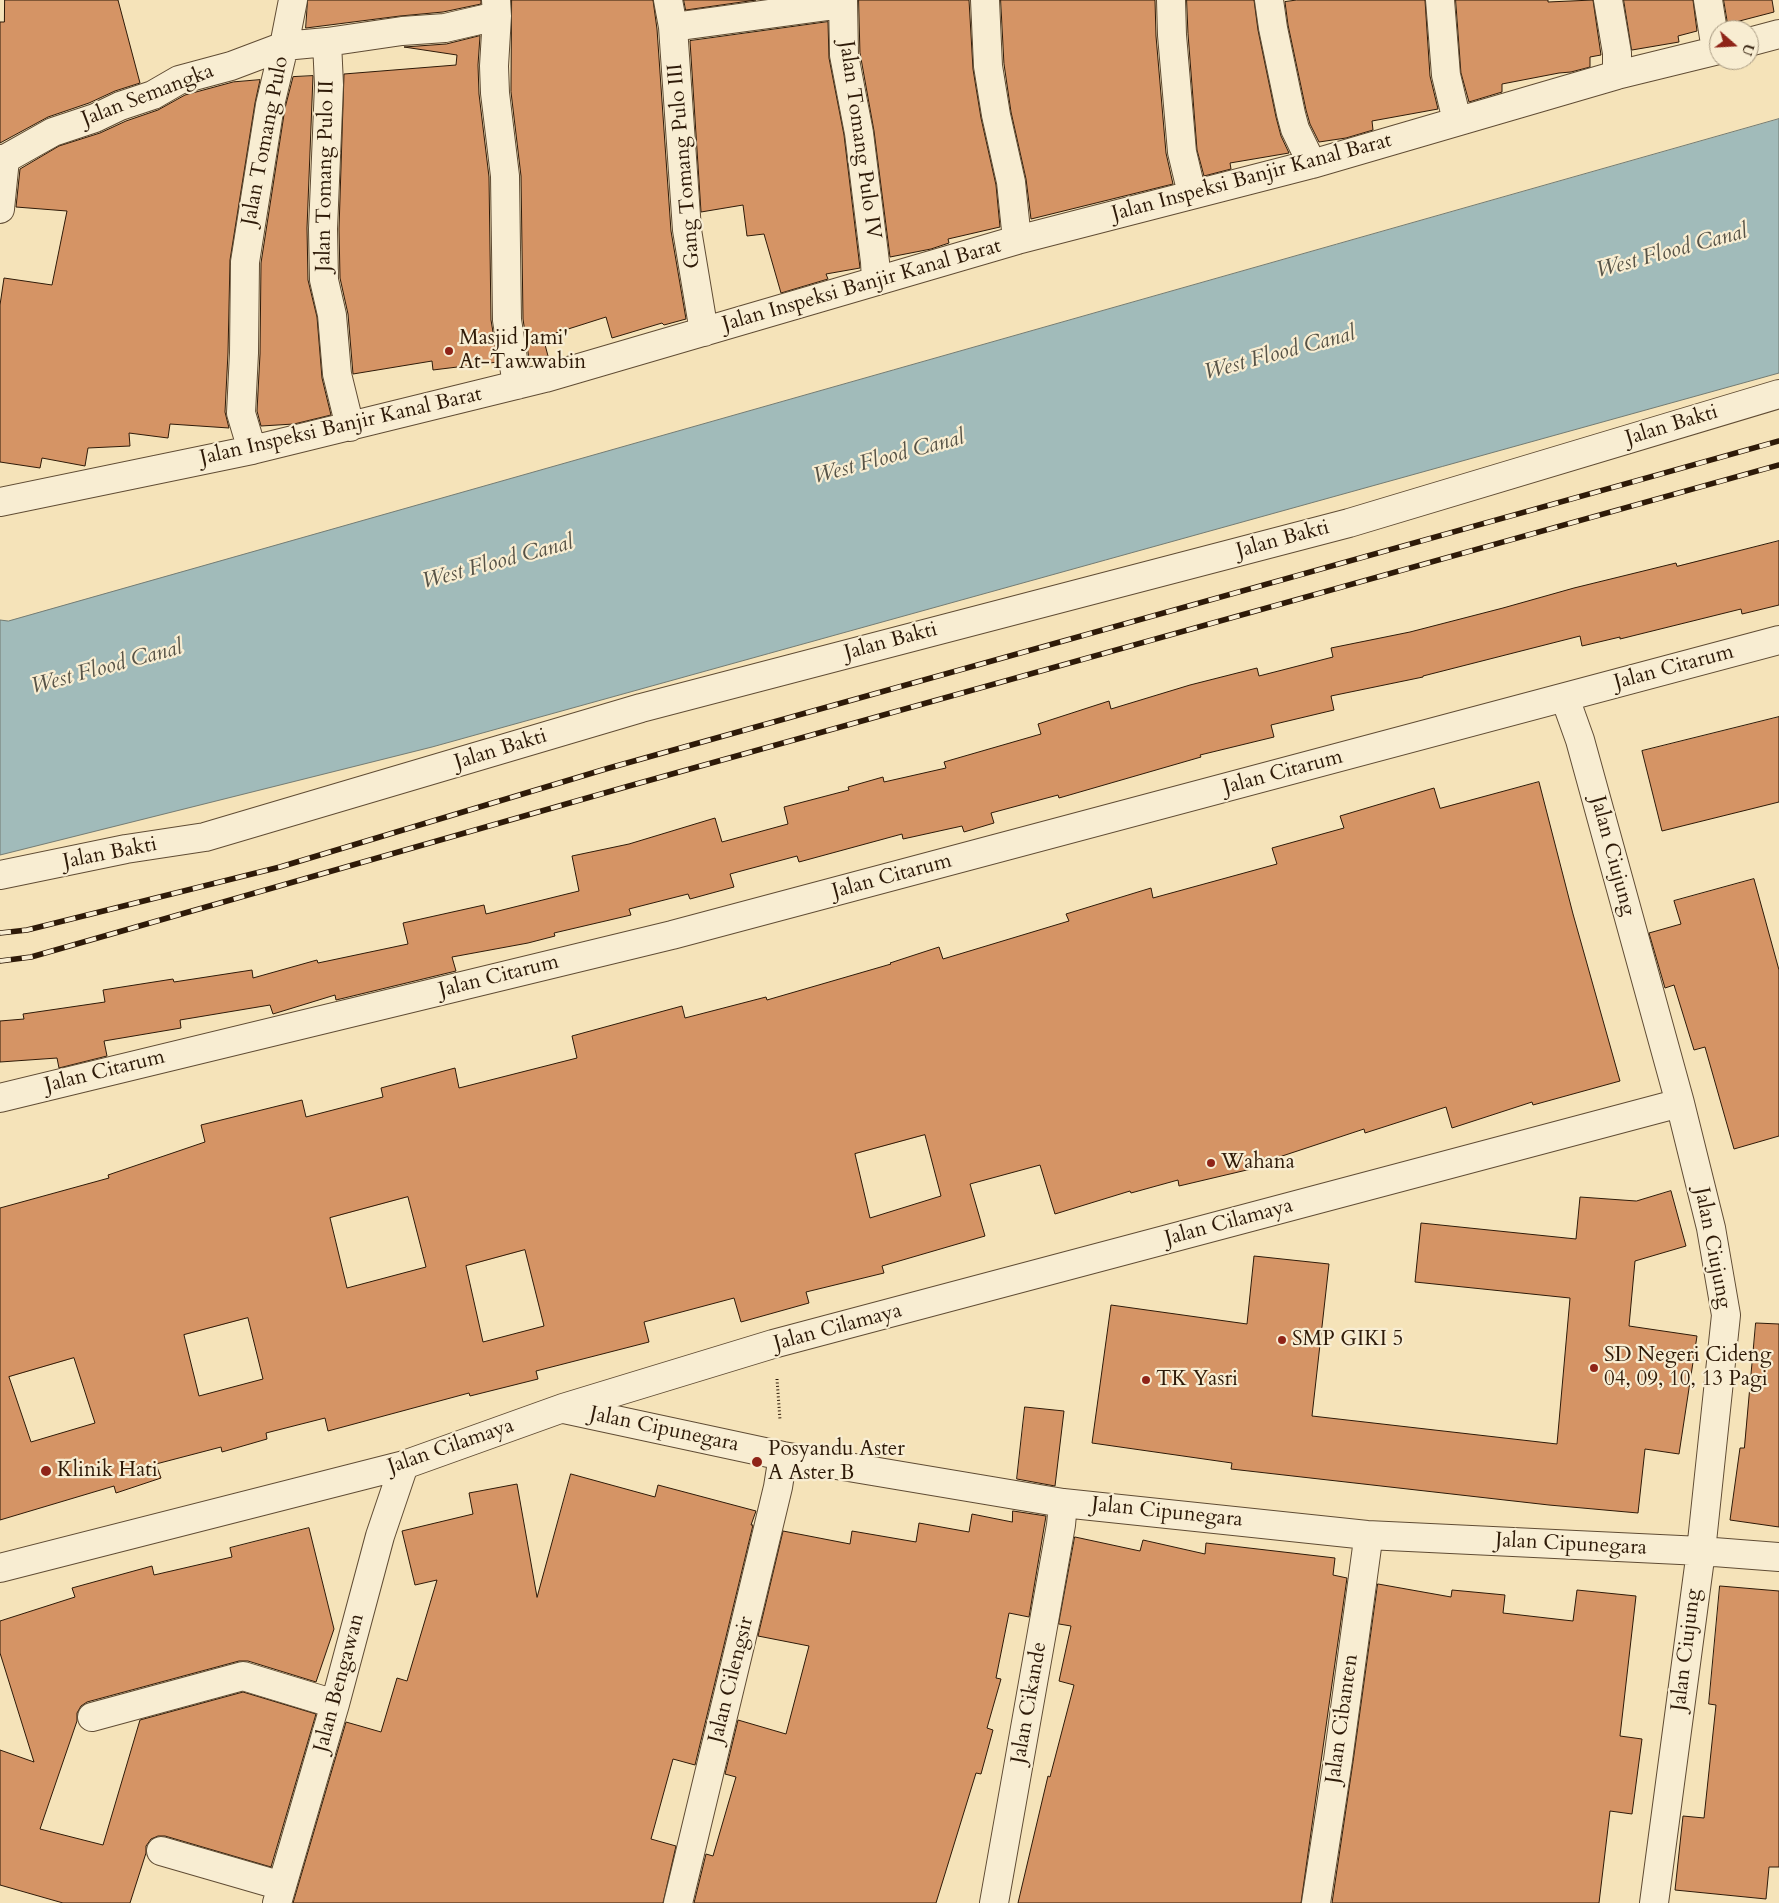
<!DOCTYPE html>
<style>
body{margin:0}
#map{position:relative;width:1779px;height:1903px;overflow:hidden;background:#f5e3b9;font-family:Cardo,serif}
canvas{display:block}
.north{position:absolute;left:1709px;top:20px;width:50px;height:50px;box-sizing:border-box;background:#f8edd2;border:1px solid #a79981;border-radius:50%;rotate:109deg;font-size:14px;font-weight:700;line-height:20px;text-align:center;color:#2e1a08}
.north::after{content:'';display:block;margin:auto;width:18px;height:22px;background:#8f2418;clip-path:polygon(50% 0,100% 100%,50% 72%,0 100%)}
</style>
<div id="map">
<canvas width="1779" height="1903"></canvas>
<div class="north">U</div>
</div>
<script>
const ctx = document.querySelector('canvas').getContext('2d');
ctx.lineJoin = 'round';
function fill(path, color) { ctx.fillStyle = color; ctx.fill(path, 'evenodd'); }
function strokePath(path, color, width, dash) { ctx.strokeStyle = color; ctx.lineWidth = width; ctx.lineCap = dash ? 'butt' : 'round'; ctx.setLineDash(dash || []); ctx.stroke(path); }
function label(font, color, halo, rows, align = 'center') {
  ctx.font = font + ' Cardo,serif'; ctx.lineWidth = 4.5; ctx.setLineDash([]); ctx.textBaseline = 'middle'; ctx.strokeStyle = halo; ctx.fillStyle = color; for (const [text, x, y, turn = 0] of rows) {
    ctx.save(); ctx.translate(x, y); ctx.rotate((+turn || 0) * Math.PI / 180); ctx.textAlign = isNaN(turn) ? turn : align; if (halo) ctx.strokeText(text, 0, 0); ctx.fillText(text, 0, 0); ctx.restore();
  }
}
const water = new Path2D(`
 M1779,119V373L432,747L0,855V620L8,621Z`);
fill(water, '#a1bbba');
strokePath(water, '#737b73', 1);
const building = new Path2D(`
 M5,0H118L140,83L115,91L89,103L48,117L0,143V22H4Z
 M308,0H481V4L443,12L400,16L306,28Z
 M512,0H653L657,29L671,231L686,319L664,325L662,323L612,338L606,317L543,337L548,356L529,359L523,319L521,176L511,92Z
 M684,0H756L686,10Z
 M859,0H969L973,69L981,118L996,185L1000,227L948,239L949,243L931,249L890,257L874,131L860,53Z
 M1001,0H1155L1156,36L1166,153L1173,184L1031,219L1026,179L1011,112L1004,64Z
 M1187,0H1254L1258,30L1276,117L1281,136L1289,153L1230,163L1231,169L1204,176L1197,150L1188,34Z
 M1297,0H1425L1430,76L1438,109L1372,121L1373,130L1346,138L1319,142L1310,124L1306,110L1288,25L1285,2Z
 M1456,0H1548V2L1593,0L1601,55L1590,57V67L1571,72L1559,73L1502,84V92L1469,102L1461,73Z
 M1624,0H1693L1697,31L1678,36L1679,42L1632,50Z
 M1724,0H1772L1774,12L1728,24Z
 M828,22L829,58L844,135L860,268L826,274L828,279L781,293L764,234L747,236L743,205L701,212L690,41Z
 M480,36L478,65L479,94L489,177L491,320L498,362L433,370L432,361L353,374L348,314L340,278L339,229L344,74L456,65L457,55L404,47L446,44Z
 M313,76L307,228L308,280L317,317L322,378L331,415L294,424L261,426L257,411L260,354L261,263L285,108L293,77Z
 M260,80L255,103L230,260L228,353L225,412L229,428L170,424L168,438L129,433L130,446L88,448L85,466L42,458L40,468L0,462V305L4,278L52,285L67,211L16,207L20,169L59,146L100,133L126,121L158,110L185,95L233,82Z
 M1779,541V605L1742,614L1741,609L1620,639V637L1582,646L1580,636L1423,676V677L1331,696L1334,710L1271,725L1274,737L1200,755L1201,757L1059,798L1058,795L991,813L994,823L964,832L962,826L903,839L902,834L799,862L797,856L730,874L734,887L690,899L688,894L629,909L631,915L554,933L555,936L528,943L452,957L456,971L336,1000L335,995L273,1014L270,1005L180,1020L181,1028L104,1041L107,1056L59,1068L57,1058L0,1062V1021L24,1019L23,1014L105,1002L103,990L173,979L174,982L252,970L253,978L317,960L318,963L408,944L403,923L484,905L486,914L579,891L572,856L629,844L715,818L722,842L788,824L784,807L849,790L848,787L883,777L884,782L946,768L944,762L1041,734L1038,724L1109,701L1111,709L1190,685L1257,668L1259,676L1333,657L1331,648L1410,632L1503,608L1574,588L1676,563L1677,566Z
 M1779,717V802L1662,831L1642,751Z
 M1539,782L1573,914L1620,1081L1533,1105L1532,1102L1452,1128L1446,1107L1365,1133L1364,1129L1267,1161L1268,1165L1179,1186L1178,1180L1131,1193L1130,1191L1055,1214L1040,1165L970,1184L985,1236L882,1266L884,1273L806,1292L809,1303L741,1322L734,1298L644,1322L649,1342L536,1371L538,1379L470,1396L469,1393L328,1431L325,1418L266,1433L267,1439L222,1452L221,1447L156,1464L161,1478L116,1493L114,1486L0,1520V1208L109,1178L108,1175L205,1142L201,1125L302,1100L306,1117L383,1097L381,1088L455,1068L459,1088L577,1058L572,1036L682,1006L685,1018L766,997L767,1000L891,964L890,963L939,947L943,959L1069,921L1066,914L1151,888L1153,898L1277,864L1272,848L1344,828L1340,816L1434,788L1440,808ZM925,1135L941,1196L870,1218L855,1154ZM408,1197L426,1267L347,1288L330,1218ZM525,1250L544,1326L483,1342L466,1266ZM248,1318L263,1379L199,1396L184,1335ZM74,1358L95,1423L31,1442L9,1377Z
 M1754,879L1779,970V1136L1734,1149L1705,1047L1694,1050L1674,985L1665,988L1649,933L1681,924L1674,901Z
 M1671,1191L1686,1246L1635,1261L1629,1326L1697,1336L1679,1454L1645,1449L1638,1513L1549,1505L1231,1469L1232,1463L1092,1443L1111,1305L1247,1324L1254,1256L1329,1264L1312,1416L1557,1444L1570,1298L1415,1282L1421,1223L1576,1239L1580,1197L1636,1201Z
 M1756,1323L1779,1324V1527L1730,1520L1740,1448H1744Z
 M1025,1407L1064,1411L1055,1486L1017,1479Z
 M571,1474L655,1497L658,1485L756,1511L751,1525H753L695,1765L673,1759L651,1839L676,1846L663,1903H293L346,1722L381,1732L397,1678L407,1681L437,1580L415,1585L402,1531L473,1514L469,1493L517,1484L537,1597Z
 M1013,1511L1046,1516L1029,1617L1009,1613L996,1678L1001,1679L987,1728L993,1730L981,1774L976,1773L936,1903H694L706,1854L713,1856L736,1777L725,1774L738,1720L786,1734L809,1646L758,1636L783,1531L850,1544L852,1531L916,1542L919,1523L969,1532L972,1514L1012,1522Z
 M309,1528L334,1629L316,1682L248,1661H239L87,1702L81,1706L77,1713V1721L40,1829L103,1845L140,1720L243,1692L316,1714L271,1867L165,1836H158L151,1839L146,1846V1853L130,1903H63L0,1885V1750L34,1762L0,1653V1621L75,1597L72,1588L152,1566L154,1575L232,1557L230,1548Z
 M1075,1537L1140,1551L1143,1540L1205,1554L1206,1543L1335,1558L1333,1575L1347,1578L1301,1903H1018L1048,1776L1050,1777L1074,1685L1059,1681L1071,1626L1059,1624Z
 M1378,1584L1451,1597L1452,1590L1505,1595L1503,1613L1573,1621L1577,1590L1636,1596L1620,1736L1642,1739L1632,1814L1610,1811L1599,1903H1332L1353,1762Z
 M1720,1586L1779,1591V1867H1769L1766,1899L1675,1890L1683,1816L1704,1818L1716,1705L1709,1704Z`);
fill(building, '#d59465');
strokePath(building, '#2e1a08', 1);
const minor = new Path2D(`
 M496,0L497,16L494,66L495,93L505,176L507,320L517,385
 M668,0L673,27L687,230L704,332
 M843,0L844,55L859,133L875,262L876,281
 M985,0L988,66L996,115L1011,182L1017,240
 M1171,0L1172,35L1182,152L1192,194
 M1269,0L1273,28L1291,114L1295,129L1312,164
 M1440,0L1446,75L1457,121
 M1608,0L1617,53V75
 M1708,0L1716,50
 M673,27L843,4
 M327,42L329,85L323,229L324,280L332,315L337,374L350,427
 M1749,42L1779,34
 M0,159H5L53,132L95,118L120,106L153,95L179,80L231,66L284,46L327,42L402,31L445,28L497,16
 M0,209L5,159
 M252,450L241,413L244,353L245,262L270,105L284,46L293,0
 M0,502L252,450L545,378L1017,240L1312,164L1617,75L1719,50
 M1565,698L1580,740L1680,1103L1711,1228L1726,1315L1701,1551L1654,1903
 M0,875L126,849L205,837L641,708L1349,523L1779,394
 M0,1098L672,935L1779,640
 M564,1409L783,1456L1063,1503L1367,1535L1701,1551L1779,1557
 M0,1568L404,1465L563,1408L773,1344L1680,1103
 M92,1717L243,1676L335,1704
 M161,1851L282,1886
 M277,1903L335,1704L380,1536L404,1465
 M678,1903L778,1487L783,1456
 M994,1903L1061,1525L1063,1503
 M1316,1903L1338,1760L1367,1547V1535`);
strokePath(minor, '#604c34', 30);
strokePath(new Path2D(`
 M777,1379L780,1420`), '#2e1a08', 3, [1, 2.5]);
strokePath(minor, '#f8edd2', 28);
const rail = new Path2D(`
 M0,933L27,930L280,867L609,768L1779,441
 M0,961L31,957L629,786L1779,465`);
strokePath(rail, '#2e1a08', 5.5);
strokePath(rail, '#f8edd2', 4, [11]);
for (const [x, y, r, color] of [
 [449,351,5,"#8f2418"],
 [1211,1163,5,"#8f2418"],
 [1282,1340,5,"#8f2418"],
 [1594,1368,5,"#8f2418"],
 [1146,1380,5,"#8f2418"],
 [757,1462,6,"#8f2418"],
 [46,1471,6,"#8f2418"]
]) { const dot = new Path2D(); dot.arc(x, y, r, 0, 2 * Math.PI); ctx.fillStyle = color; ctx.fill(dot); strokePath(dot, '#f8edd2', 2); }
label('21px', '#2e1a08', '#f8edd2', [
 ["Jalan Semangka",148,96,-21],
 ["Jalan Tomang Pulo IV",859,140,82],
 ["Jalan Tomang Pulo",266,141,-79],
 ["Gang Tomang Pulo III",685,166,-95],
 ["Jalan Tomang Pulo II",326,176,-89],
 ["Jalan Inspeksi Banjir Kanal Barat",1252,178,-15],
 ["Jalan Inspeksi Banjir Kanal Barat",862,286,-16],
 ["Jalan Bakti",1672,426,-17],
 ["Jalan Inspeksi Banjir Kanal Barat",341,427,-13],
 ["Jalan Bakti",1283,540,-15],
 ["Jalan Bakti",891,642,-15],
 ["Jalan Citarum",1674,668,-15],
 ["Jalan Bakti",501,750,-17],
 ["Jalan Citarum",1283,773,-15],
 ["Jalan Bakti",110,854,-11],
 ["Jalan Ciujung",1612,856,75],
 ["Jalan Citarum",892,877,-15],
 ["Jalan Citarum",499,977,-14],
 ["Jalan Citarum",105,1072,-14],
 ["Jalan Cilamaya",1229,1223,-15],
 ["Jalan Ciujung",1712,1248,79],
 ["Jalan Cilamaya",838,1328,-15],
 ["Jalan Cipunegara",664,1430,12],
 ["Jalan Cilamaya",451,1447,-19],
 ["Jalan Cipunegara",1167,1513,6],
 ["Jalan Cipunegara",1571,1545,3],
 ["Jalan Ciujung",1687,1650,-83],
 ["Jalan Cilengsir",732,1680,-76],
 ["Jalan Bengawan",340,1683,-75],
 ["Jalan Cikande",1030,1703,-80],
 ["Jalan Cibanten",1343,1719,-82]
]);
label('21px', '#2e1a08', '#f8edd2', [
 ["Masjid Jami'",459,339],
 ["At-Tawwabin",459,363],
 ["Wahana",1221,1163],
 ["SMP GIKI 5",1292,1340],
 ["SD Negeri Cideng",1604,1356],
 ["04, 09, 10, 13 Pagi",1604,1380],
 ["TK Yasri",1156,1380],
 ["Posyandu Aster",768,1450],
 ["A Aster B",768,1474],
 ["Klinik Hati",57,1471]
], 'left');
label('italic 22px', '#565246', '#f8edd2', [
 ["West Flood Canal",1672,252,-15],
 ["West Flood Canal",1280,354,-15],
 ["West Flood Canal",889,458,-15],
 ["West Flood Canal",498,563,-15],
 ["West Flood Canal",107,668,-15]
]);
</script>
